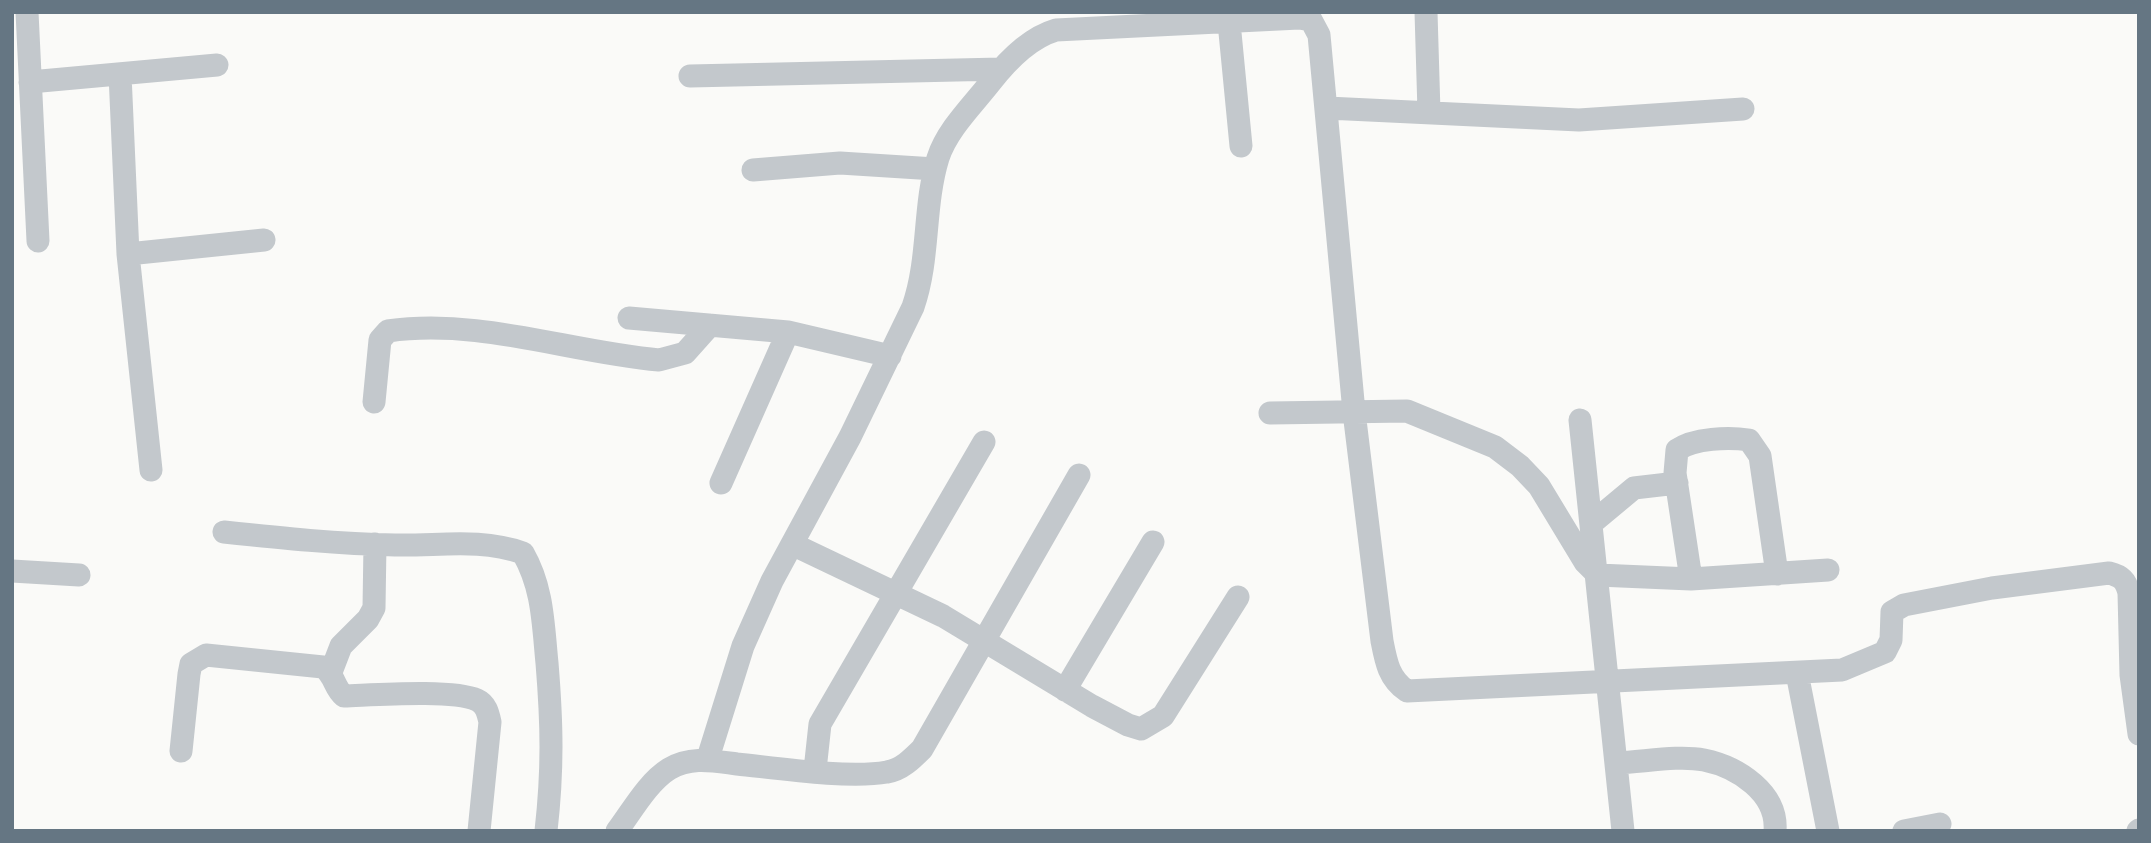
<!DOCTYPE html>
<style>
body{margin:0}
#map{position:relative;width:2151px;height:843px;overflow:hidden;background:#fafaf8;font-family:Overpass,sans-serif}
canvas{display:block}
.frame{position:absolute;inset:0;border:14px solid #657683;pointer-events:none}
</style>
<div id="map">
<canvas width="2151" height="843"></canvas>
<div class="frame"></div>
</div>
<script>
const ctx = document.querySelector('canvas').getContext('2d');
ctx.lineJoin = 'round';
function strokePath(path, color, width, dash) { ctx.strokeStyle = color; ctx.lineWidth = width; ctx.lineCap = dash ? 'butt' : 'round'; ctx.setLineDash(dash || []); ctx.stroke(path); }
strokePath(new Path2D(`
 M27,12L38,241
 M1228,12L1241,146
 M1426,12L1429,112
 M120,74L128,254L264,240
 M690,76L1001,69
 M30,82L217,65
 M1327,108L1579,120L1743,109
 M753,170L840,163L935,169
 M128,254L151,470
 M629,318L788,332L890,356
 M374,402L380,340L388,331C479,318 569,352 659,360L685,353L710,325
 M1270,413L1407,411L1495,447L1520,466L1539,486L1585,562L1598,575L1691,579L1828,570
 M1580,420L1623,831
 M721,483L788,332
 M1592,523L1634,488L1677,483
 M224,532C281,538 338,544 395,545C440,546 480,538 523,553C543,588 543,623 547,663C552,724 553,769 546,831
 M792,544L943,616L1092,706L1128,725L1141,729L1163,716L1238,597
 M12,571L79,575
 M1691,579L1675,473L1677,450C1694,438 1729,437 1749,440L1760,456L1777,574
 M331,672L341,646L368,619L374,608L375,544
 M1797,673L1828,831
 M1065,690L1153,542
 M181,751L189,674L191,664L206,655L323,667C335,675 334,688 344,696C374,695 453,689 477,700C486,704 488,713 490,722L479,831
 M708,758L743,646L772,581L850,437L913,307C930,258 923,207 938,158C947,130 972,106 990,83C1007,61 1029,38 1056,30L1299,18L1311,20L1319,35L1354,412L1382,641C1386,662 1389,679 1407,691L1842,670L1885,652L1891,640L1892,612L1904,605L1992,588L2109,573C2121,576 2126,580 2129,593L2131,675L2139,734
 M1617,763C1644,762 1678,755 1704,760C1738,767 1778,793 1775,831
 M815,770L820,724L984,442
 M617,831C632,811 648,782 669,769C691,756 713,761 737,764C776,768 849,779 887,772C901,770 912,759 922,749L1079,475
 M1904,831L1940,824
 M2138,831L2139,830`), '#c3c8cc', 23);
</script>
